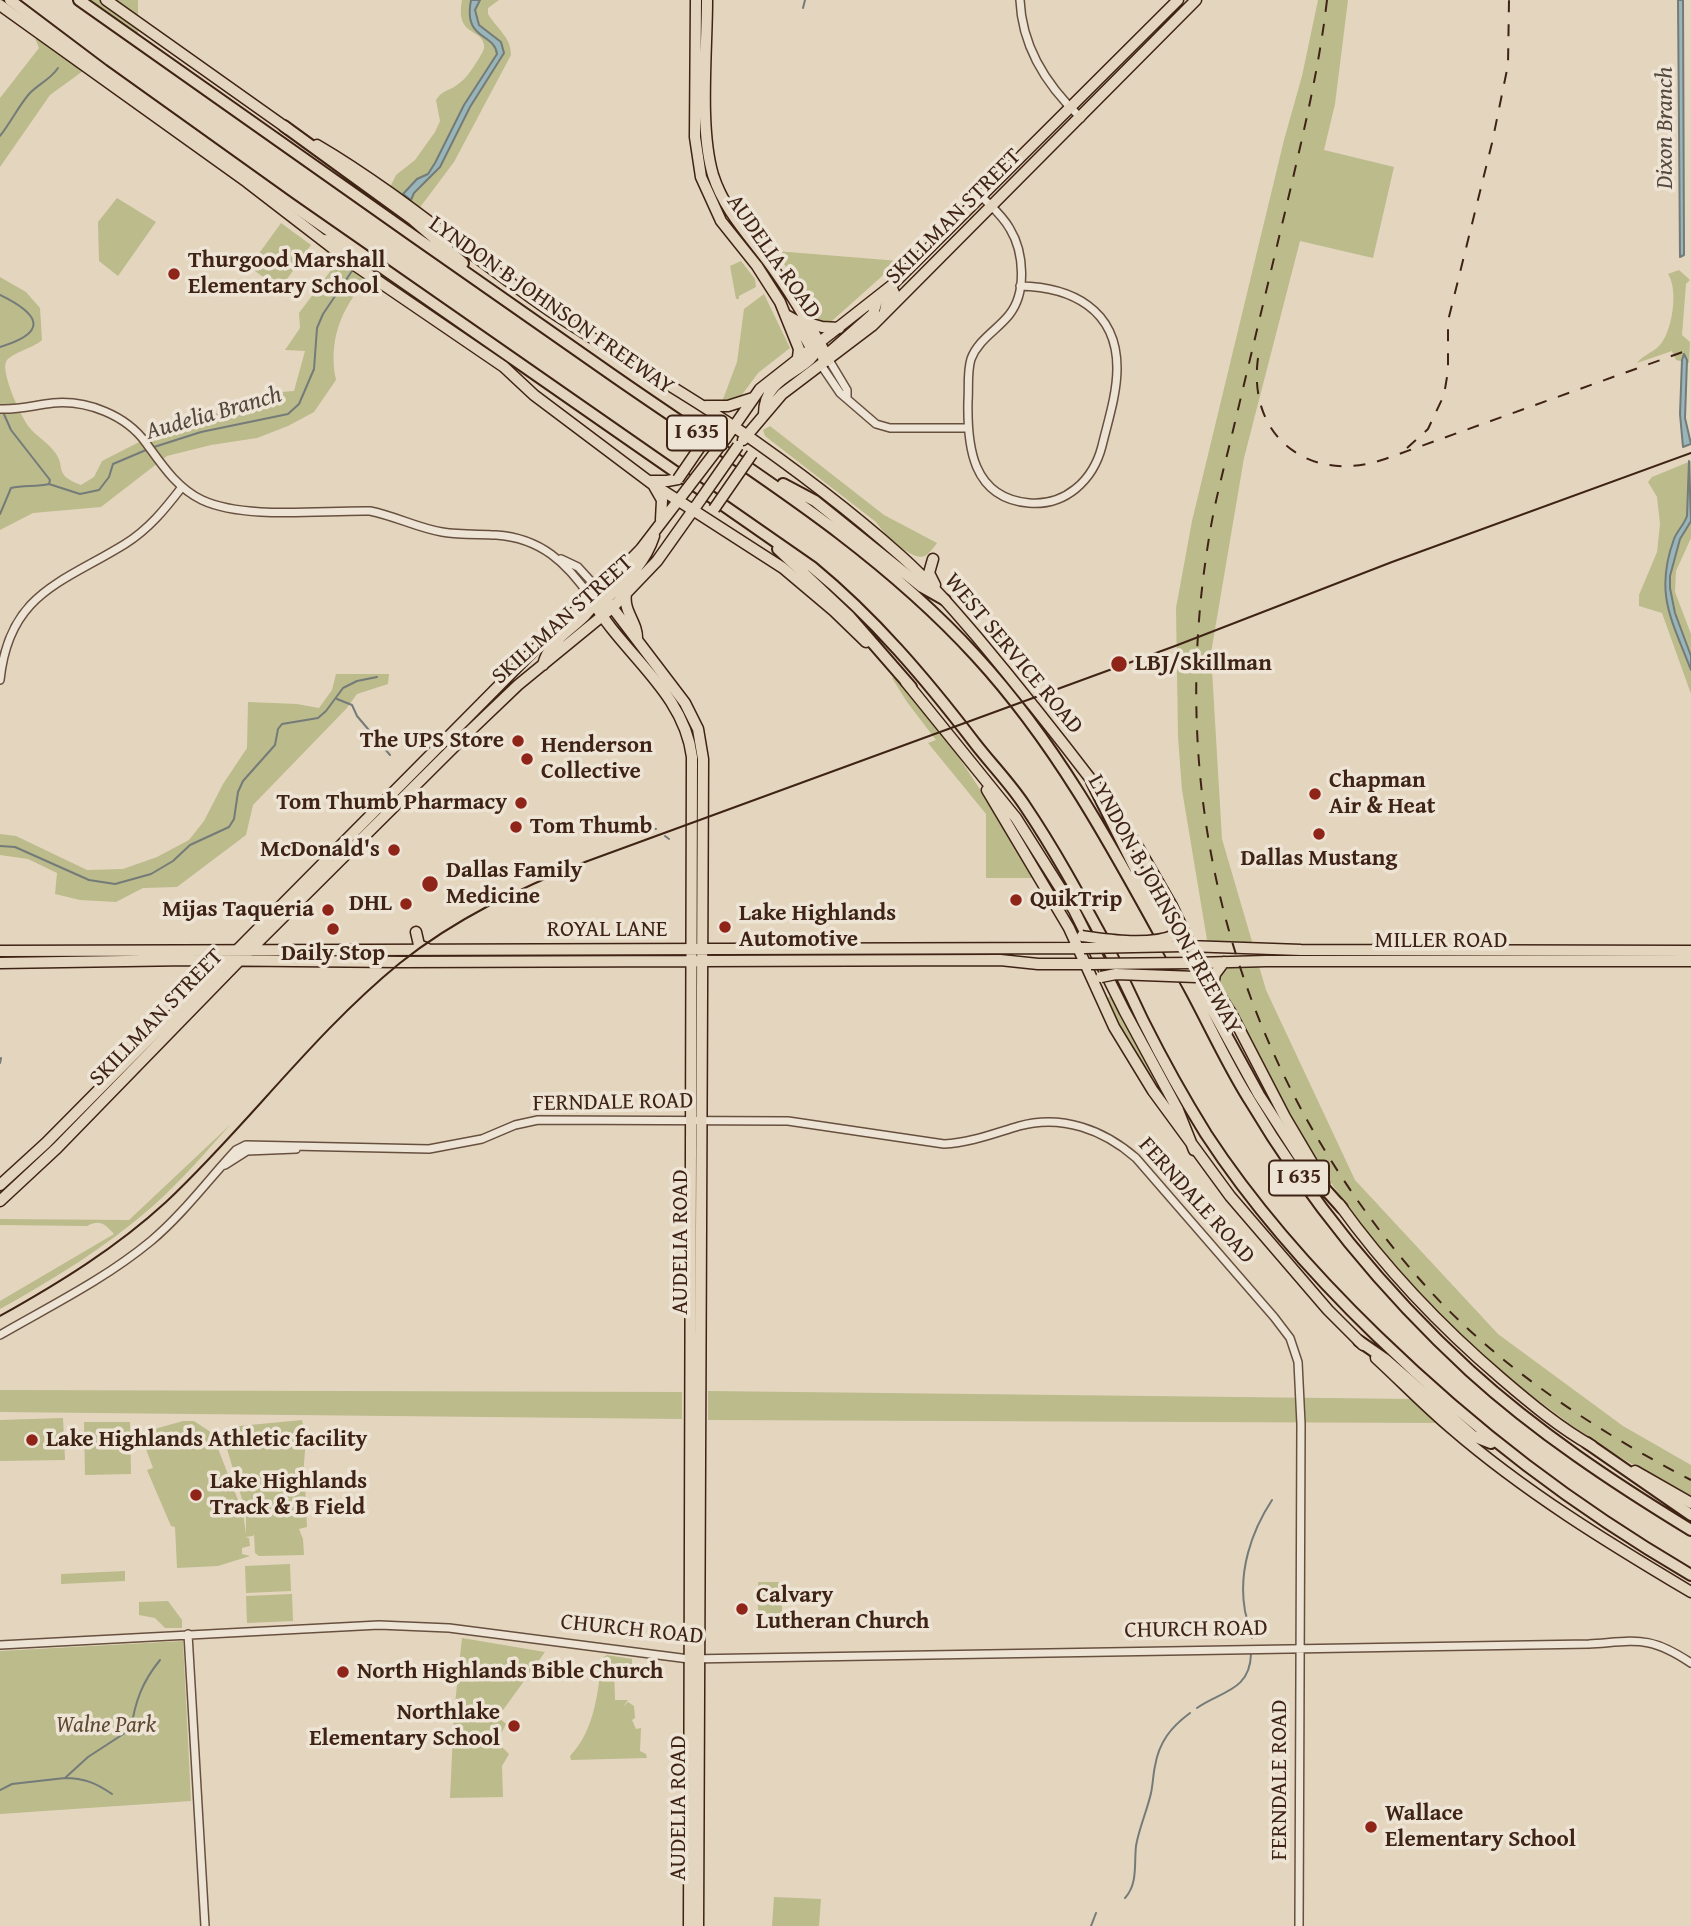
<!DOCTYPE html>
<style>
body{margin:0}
canvas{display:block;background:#e4d5be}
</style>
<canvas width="1691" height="1926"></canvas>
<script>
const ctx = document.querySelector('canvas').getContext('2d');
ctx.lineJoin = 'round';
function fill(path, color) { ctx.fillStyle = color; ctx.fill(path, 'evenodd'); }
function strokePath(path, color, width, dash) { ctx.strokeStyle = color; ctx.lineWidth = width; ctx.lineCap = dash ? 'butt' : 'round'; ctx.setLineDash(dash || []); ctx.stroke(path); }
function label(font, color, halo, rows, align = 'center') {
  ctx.font = font + ' "Gentium Book Plus",serif'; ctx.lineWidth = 7; ctx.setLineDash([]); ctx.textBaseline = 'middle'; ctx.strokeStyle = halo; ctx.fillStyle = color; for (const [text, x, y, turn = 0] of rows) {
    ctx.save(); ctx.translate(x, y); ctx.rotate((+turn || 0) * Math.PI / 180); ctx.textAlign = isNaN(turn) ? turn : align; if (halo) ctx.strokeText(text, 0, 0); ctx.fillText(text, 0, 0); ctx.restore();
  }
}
fill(new Path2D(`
 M84,0H138V36Z
 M462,0H499L488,8V14C497,29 511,37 511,55L454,162L406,226L380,208L396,175L415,160L435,132L440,121L436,100C442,90 449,91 457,85C467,78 472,69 478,60C480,56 485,50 484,45C482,28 455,37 462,0Z
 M1318,0H1348L1335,104L1324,150L1394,167L1373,258L1300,241L1244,458L1211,653L1222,839L1253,945L1208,946L1182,790L1178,737L1176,608L1192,521L1284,140L1302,76Z
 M54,29L93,56L79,68L83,71L50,95L0,167V98L39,48L35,38L43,43Z
 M117,198L156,222L118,276L99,261L98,222Z
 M281,223L311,245L280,289L255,271V259Z
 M776,251L899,261L824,328Z
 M338,261L366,280C341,309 328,341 336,380L314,412L288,426L257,438L211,445L167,456L101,507L33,513L0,530V277L26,292L40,308L42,340C32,349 10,353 6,362C1,373 21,417 29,427C36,436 46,441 53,450C68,466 51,474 81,485L94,477L102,461L153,435L175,428L190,415L238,412L268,393L294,391L305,351L285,350L300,328L299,313Z
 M741,261L755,279L756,287L739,296V299H736L730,266Z
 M1679,270L1690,280L1686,284L1682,335L1690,342L1689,363L1676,360L1672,351L1637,363C1643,355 1652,353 1659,346C1672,333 1679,290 1668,274Z
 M764,294L790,348L758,373L741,396L722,402L737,362L744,309Z
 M770,426L884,515L937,543C934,547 930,553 925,556C912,562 882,532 876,522L765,436L763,430Z
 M1691,461V538L1676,571L1675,592L1691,634V694L1662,613L1639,606V595L1657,552L1660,524L1657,497L1648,482L1652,477Z
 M336,674H389L388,684L357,694L346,709L253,805L246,835L177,887L143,888L116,902L80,900L55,894L57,873L28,859L0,855V834L16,836L87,870L123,869L157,857L189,840L204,821L223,784L247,748L248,702L297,704L319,708L332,690Z
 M894,677C951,737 992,807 1034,878H986V814L928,743L936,740L907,702L892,678Z
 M1226,966H1259L1266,990L1355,1180L1498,1334L1623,1426L1691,1465V1498L1618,1456L1574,1427L1516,1384L1458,1333L1410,1284L1360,1225L1308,1149L1218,981Z
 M1113,995L1154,1077L1149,1079L1125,1039L1105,999Z
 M231,1124C206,1152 181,1181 153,1206C106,1247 54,1279 0,1309V1301L114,1234C105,1224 100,1219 87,1226L0,1225V1219L129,1220Z
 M0,1390L682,1392V1419L0,1412Z
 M708,1391L1413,1399L1443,1423L708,1420Z
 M63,1418L65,1460L0,1461V1420Z
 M302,1420L306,1437L304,1464L307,1527L299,1529L303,1539L304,1555L259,1556L255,1553L254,1534L253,1536L245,1537L249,1538L250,1546L242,1548V1554L250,1556L218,1566L177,1568L175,1527L171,1526L147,1470L153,1468L142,1438L144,1432L183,1421H194L212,1433L243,1513L246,1534V1508H255L256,1505L244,1506L225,1442L224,1431L229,1427Z
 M84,1422H130L131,1474L85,1475Z
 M290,1564L291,1591L246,1593L245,1566Z
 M125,1571V1581L61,1584V1574Z
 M758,1582H782V1620H777L776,1626H766V1620H758Z
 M292,1594L293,1621L247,1623L246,1596Z
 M168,1601L182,1620V1628H165L155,1618L139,1615V1602Z
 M462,1638L545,1652L498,1717L506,1724L497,1742L509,1754L502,1766L503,1797L450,1798L454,1713Z
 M183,1641L191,1801L0,1814V1651Z
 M607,1655L632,1659V1665H614L615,1700H628L623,1707L628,1702L634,1706L635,1718L632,1720L636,1729L641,1728L640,1751L646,1754L647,1758L571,1760L570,1756C595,1730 598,1692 602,1658Z
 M774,1897L821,1899L819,1926H772Z`), '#bcbb8c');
const water = new Path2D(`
 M471,0H480L475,10L479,25L501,42L504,53L470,107L440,167L414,193L411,200L403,194L417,179L428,174L435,163L464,105L497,54C494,32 463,41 471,0Z
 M1678,0H1683L1684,255L1680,257Z
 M1684,354L1687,360L1685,418L1691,444L1683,447L1680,414L1682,360Z
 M1689,461L1691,521L1680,539L1670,576V588L1675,613L1691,656V670C1672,620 1654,594 1674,539C1677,531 1684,525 1687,516Z`);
fill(water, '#98b6ba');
strokePath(water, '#747b78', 2);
strokePath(new Path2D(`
 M803,8L805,0
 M0,136C11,122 18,107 29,94C38,84 50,80 58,68
 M0,295C39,314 50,332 0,347
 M154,447L201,432L288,414L299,404L314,369L317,328L323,314L354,268
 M49,484L80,494L99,490L109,477L113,464L146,450
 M0,514L11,488C24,485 36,487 49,484L50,480L11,430L3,412
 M337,699L352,705L357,716L390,755
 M625,832C636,834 646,825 656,829
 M665,836L669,839
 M0,846L15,847L89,880L115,884L151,874L173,861L190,845L229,827L234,819L238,792L243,781L275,745L278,729L282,724L318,718L326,711L343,688L357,681L377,677
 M0,1063L1,1058
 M1252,1638C1251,1628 1247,1620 1245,1611C1238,1572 1251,1532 1272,1500
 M1197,1708C1221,1691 1250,1691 1251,1654
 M65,1778C84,1778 96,1783 112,1794
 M0,1790L12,1784L65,1778L88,1757L131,1729C135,1702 142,1682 160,1660
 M1125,1898C1138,1884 1134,1864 1136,1846C1139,1828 1147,1811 1151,1793C1153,1784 1153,1775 1155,1766C1159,1742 1171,1727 1190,1713
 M1091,1926L1096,1913`), '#747b78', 2);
const minor = new Path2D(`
 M1020,0C1022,48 1047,86 1081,118
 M982,197C992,207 1003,216 1010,229C1024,252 1027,293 1009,315C997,330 978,340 971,359C967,372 969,388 968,401C967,446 972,498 1029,503C1065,506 1093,481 1102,446C1108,421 1117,394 1117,368C1117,309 1071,287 1020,286
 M829,360L847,390V398
 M821,365L840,393L876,424L890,428H968
 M0,409C18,410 35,405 53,403C87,400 126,415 146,443C162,465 177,488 202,500C245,520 322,510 370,511C395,516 418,528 442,532C460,535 478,534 496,535C541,538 567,563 591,598
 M561,559L578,567L599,590
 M0,680C9,593 62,583 125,544C149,529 165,509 182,487
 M225,1165L247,1151L296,1149
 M0,1335C52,1305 105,1279 151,1241C183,1214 208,1180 236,1150L246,1145L429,1149L482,1139L515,1125L538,1120L788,1121L944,1144C970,1143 995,1133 1019,1126C1062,1114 1104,1130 1136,1158L1274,1317L1290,1338L1298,1362L1301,1424L1299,1926
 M188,1634L205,1926
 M0,1645L379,1625L449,1628L689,1659L1589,1644C1637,1641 1649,1635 1691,1663`);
const major = new Path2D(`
 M106,0L288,129
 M696,0L695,137L701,177L721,221L757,266L780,302L799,349L798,357
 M707,0C707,51 699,128 713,175C724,209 746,232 767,260C790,291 810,325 829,360
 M0,5L247,182L356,266L504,367L534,395L651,483L783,568L834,611L866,642
 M317,145C399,193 471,257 550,311C610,351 674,386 733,426C791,466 848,509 901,556C929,581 953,609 977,637C1018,686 1057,735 1096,786
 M885,311L887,301L894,293L891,286
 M786,315L795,320L814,353
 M808,323L822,327L839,328
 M823,358L873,314L878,297
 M706,406H728L753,398
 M764,414C764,372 814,373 819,343
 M726,438L760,389L891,286L1178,0
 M743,440L782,394L873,325L1196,0
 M650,481H667L678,479
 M654,486L662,500L661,520
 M933,559L929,573L935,585
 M599,590L685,703L698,729L703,759L698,1926
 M626,594C623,612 638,622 637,640
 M591,598C621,653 684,691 692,757L689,1926
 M604,605L606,599C626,580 645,564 654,536
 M543,665C550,635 582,627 596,601
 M906,682L1016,818L1074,910L1125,1012L1178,1110L1194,1150
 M987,790L1069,928L1114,1027L1153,1091L1230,1196L1328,1310L1363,1345
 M1104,799L1138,847L1172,906L1199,963L1231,1013L1285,1117L1324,1183
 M416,932L419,945L426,948
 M1187,946L1301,950L1691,951
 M0,951L1083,948
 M0,963L189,960L401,962L1000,960L1038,964H1091
 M1196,963L1266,961H1691
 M1213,986L1215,974L1224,962
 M0,1185L46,1143L556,628L610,581L641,549L687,489
 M0,1201L57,1148L239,961L472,729L518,685L612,608L657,561L701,499
 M1339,1204C1386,1269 1441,1327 1502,1379C1530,1403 1560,1428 1592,1446
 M1376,1358C1401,1381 1425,1406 1451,1428C1525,1492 1607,1542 1691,1592
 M1635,1471L1691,1503`);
const highway = new Path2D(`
 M10,0L103,70L289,203L812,567C874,618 925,678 974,742C990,763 1010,783 1025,806C1054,849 1079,895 1104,941C1118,967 1130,994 1143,1021C1162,1059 1183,1097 1206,1134C1255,1209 1313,1274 1377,1336C1475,1431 1573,1506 1691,1575
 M79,0C255,124 431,249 608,372C735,461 870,540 976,656C1067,755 1125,872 1190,989C1210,1026 1227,1064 1249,1099C1309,1200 1383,1291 1470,1371C1537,1432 1614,1483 1691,1530
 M284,126L412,219L463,263
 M325,240L347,251
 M783,484L815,501L922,587L945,600
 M778,549L850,617L911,687
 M1092,782L1141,880L1259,1095L1307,1169L1342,1208
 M1359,1341L1385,1359L1473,1436L1491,1443
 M1587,1443L1691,1515`);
strokePath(minor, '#68503f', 10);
strokePath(major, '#3f2315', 13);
strokePath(highway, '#3f2315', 14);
strokePath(minor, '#ede4d5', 7);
strokePath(major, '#e4d5be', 10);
strokePath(highway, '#e4d5be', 10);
strokePath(new Path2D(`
 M0,1316C59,1283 116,1248 166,1202C247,1126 313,1034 400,963C455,919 520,888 585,862L1175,646L1392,562L1691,453`), '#3f2315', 2);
strokePath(new Path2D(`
 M1327,0C1319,70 1302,139 1286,208C1269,279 1252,351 1235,422C1226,461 1215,499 1209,538C1163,815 1242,1084 1431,1292C1502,1369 1598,1432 1691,1480
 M1258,358C1247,438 1311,485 1385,459L1691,349
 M1407,448L1428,429L1444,395L1448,371V321L1492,143L1508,65L1509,0`), '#3f2315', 2, [12, 12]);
const majorBridge = new Path2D(`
 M678,479L713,428
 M687,489L726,438
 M701,499L738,446
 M714,509L752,454
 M1082,936C1110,940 1149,946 1175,935
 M1084,948L1183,946
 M1091,964L1192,963
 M1101,977L1116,974L1196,977`);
strokePath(majorBridge, '#3f2315', 13, []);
strokePath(majorBridge, '#e4d5be', 10);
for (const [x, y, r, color] of [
 [174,274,7,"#8f2418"],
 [1119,664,9,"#8f2418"],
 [518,741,7,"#8f2418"],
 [527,759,7,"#8f2418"],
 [1315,794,7,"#8f2418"],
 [521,803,7,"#8f2418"],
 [516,827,7,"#8f2418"],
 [1319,834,7,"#8f2418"],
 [394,850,7,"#8f2418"],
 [430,884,9,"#8f2418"],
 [1016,900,7,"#8f2418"],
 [406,904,7,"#8f2418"],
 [328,910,7,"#8f2418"],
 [725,927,7,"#8f2418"],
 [333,929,7,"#8f2418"],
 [32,1440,7,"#8f2418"],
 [196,1495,7,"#8f2418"],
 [742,1609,7,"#8f2418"],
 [343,1672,7,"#8f2418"],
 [514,1726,7,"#8f2418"],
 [1371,1827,7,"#8f2418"]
]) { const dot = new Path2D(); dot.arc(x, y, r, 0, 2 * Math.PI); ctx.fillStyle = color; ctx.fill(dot); strokePath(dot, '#ede4d5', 2.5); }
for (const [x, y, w] of [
 [697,433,60],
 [1299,1178,60]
]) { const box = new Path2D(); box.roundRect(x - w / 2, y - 17.5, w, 35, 5); ctx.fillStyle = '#ede4d5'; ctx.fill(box); strokePath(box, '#3f2315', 2); }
label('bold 21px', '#3f2315', null, [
 ["I 635",697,433],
 ["I 635",1299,1178]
]);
label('23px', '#3f2315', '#ede4d5', [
 ["SKILLMAN STREET",954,217,-45],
 ["AUDELIA ROAD",773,257,55],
 ["LYNDON B JOHNSON FREEWAY",551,306,35],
 ["SKILLMAN STREET",563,620,-42],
 ["WEST SERVICE ROAD",1013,654,50],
 ["LYNDON B JOHNSON FREEWAY",1164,905,61],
 ["ROYAL LANE",607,930],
 ["MILLER ROAD",1441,941],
 ["SKILLMAN STREET",157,1018,-46],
 ["FERNDALE ROAD",613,1103,-1],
 ["FERNDALE ROAD",1196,1201,48],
 ["AUDELIA ROAD",681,1242,-90],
 ["CHURCH ROAD",632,1630,6],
 ["CHURCH ROAD",1196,1630,-1],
 ["FERNDALE ROAD",1280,1780,-90],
 ["AUDELIA ROAD",679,1808,-90]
]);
label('bold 23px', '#3f2315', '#ede4d5', [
 ["Thurgood Marshall",188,261],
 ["Elementary School",188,287],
 ["LBJ/Skillman",1135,664],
 ["The UPS Store",504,741,"right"],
 ["Henderson",541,746],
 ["Collective",541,772],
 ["Chapman",1329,781],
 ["Air & Heat",1329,807],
 ["Tom Thumb Pharmacy",507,803,"right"],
 ["Tom Thumb",530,827],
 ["McDonald's",380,850,"right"],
 ["Dallas Mustang",1319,859,"center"],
 ["Dallas Family",446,871],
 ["Medicine",446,897],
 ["QuikTrip",1030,900],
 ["DHL",392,904,"right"],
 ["Mijas Taqueria",314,910,"right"],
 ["Lake Highlands",739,914],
 ["Automotive",739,940],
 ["Daily Stop",333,954,"center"],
 ["Lake Highlands Athletic facility",46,1440],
 ["Lake Highlands",210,1482],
 ["Track & B Field",210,1508],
 ["Calvary",756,1596],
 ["Lutheran Church",756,1622],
 ["North Highlands Bible Church",357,1672],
 ["Northlake",500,1713,"right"],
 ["Elementary School",500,1739,"right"],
 ["Wallace",1385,1814],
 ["Elementary School",1385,1840]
], 'left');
label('italic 23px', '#5e4933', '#ede4d5', [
 ["Walne Park",106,1726]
]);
label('italic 24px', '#55483e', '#ede4d5', [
 ["Dixon Branch",1666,128,-90],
 ["Audelia Branch",214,414,-16]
]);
</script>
